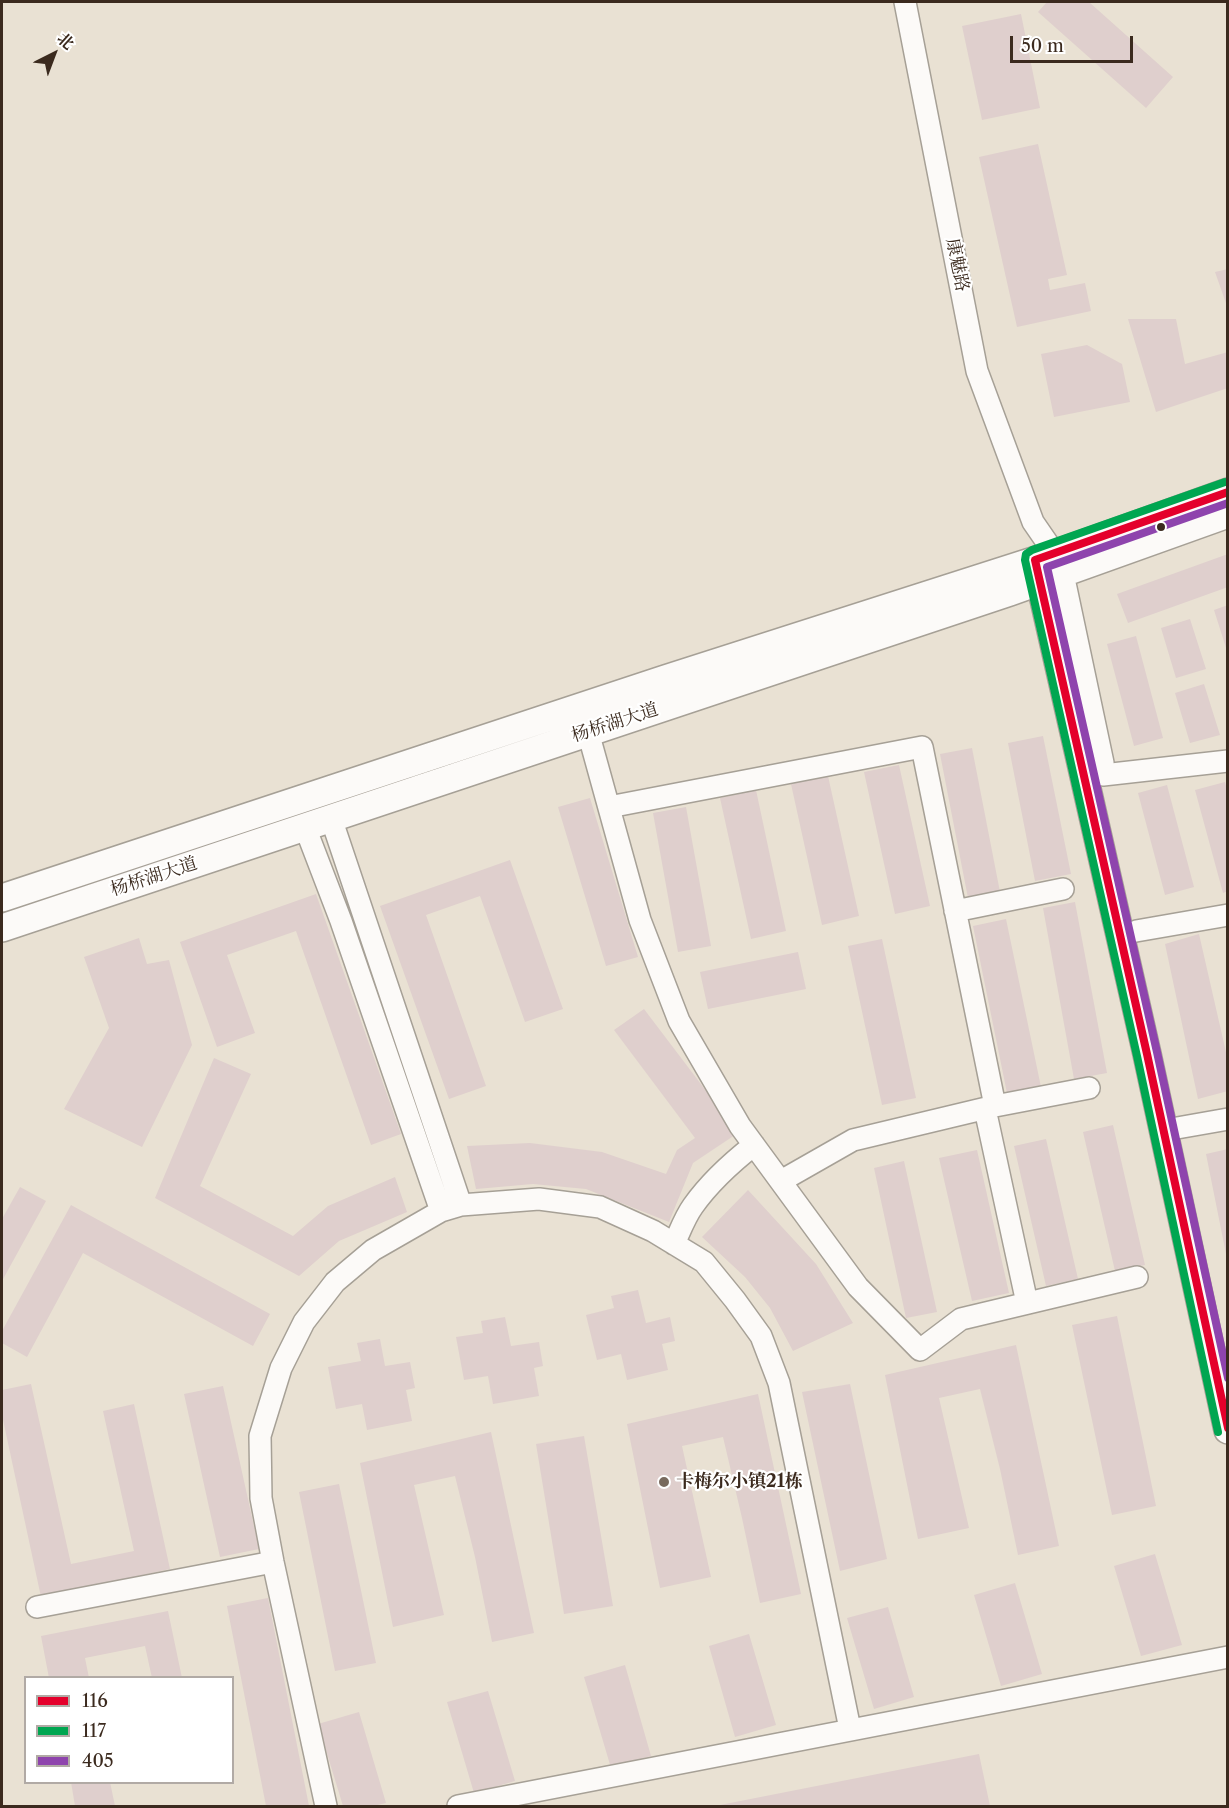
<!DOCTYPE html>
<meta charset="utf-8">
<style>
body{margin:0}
#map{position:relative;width:1229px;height:1808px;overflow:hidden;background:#e9e1d3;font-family:"Libre Caslon Text","Noto Serif SC",serif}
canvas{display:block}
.frame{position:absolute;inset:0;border:3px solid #3b2a1e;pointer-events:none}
.legend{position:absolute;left:24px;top:1676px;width:210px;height:108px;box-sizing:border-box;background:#fff;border:2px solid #b1aaa5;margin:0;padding:8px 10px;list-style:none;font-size:18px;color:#3b2a1e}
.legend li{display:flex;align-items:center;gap:12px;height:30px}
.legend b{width:30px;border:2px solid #b1aaa5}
.north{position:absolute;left:24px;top:24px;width:60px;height:60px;-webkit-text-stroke:4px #fff;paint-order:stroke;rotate:42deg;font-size:16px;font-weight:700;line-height:24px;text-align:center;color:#3b2a1e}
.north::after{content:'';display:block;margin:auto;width:21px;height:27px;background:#3b2a1e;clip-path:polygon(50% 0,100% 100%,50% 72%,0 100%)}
.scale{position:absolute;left:1010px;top:36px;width:123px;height:27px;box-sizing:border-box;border:3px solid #3b2a1e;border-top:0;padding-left:8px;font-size:18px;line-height:21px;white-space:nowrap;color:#3b2a1e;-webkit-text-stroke:4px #fff;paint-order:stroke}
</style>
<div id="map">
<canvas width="1229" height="1808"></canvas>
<div class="frame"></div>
<ul class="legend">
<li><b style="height:8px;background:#e4002b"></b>116</li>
<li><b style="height:8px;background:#00a651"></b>117</li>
<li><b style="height:8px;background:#8e44ad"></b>405</li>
</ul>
<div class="north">北</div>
<div class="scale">50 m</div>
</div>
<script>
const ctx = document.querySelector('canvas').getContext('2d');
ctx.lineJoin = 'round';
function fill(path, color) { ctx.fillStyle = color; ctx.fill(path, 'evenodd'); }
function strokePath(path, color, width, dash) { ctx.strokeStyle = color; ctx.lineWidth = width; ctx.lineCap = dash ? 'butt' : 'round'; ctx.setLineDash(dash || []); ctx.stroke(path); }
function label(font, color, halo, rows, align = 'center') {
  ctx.font = font + ' "Libre Caslon Text","Noto Serif SC",serif'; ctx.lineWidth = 4.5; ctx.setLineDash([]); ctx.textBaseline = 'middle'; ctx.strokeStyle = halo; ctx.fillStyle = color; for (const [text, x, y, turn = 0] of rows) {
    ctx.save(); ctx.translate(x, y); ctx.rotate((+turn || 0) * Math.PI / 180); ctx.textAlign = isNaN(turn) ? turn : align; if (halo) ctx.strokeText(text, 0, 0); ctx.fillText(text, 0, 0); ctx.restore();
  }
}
fill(new Path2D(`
 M1047,2H1089L1173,77L1146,108L1038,12Z
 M1021,14L1040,108L982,120L962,26Z
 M1038,144L1067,275L1048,279L1050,290L1085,283L1091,311L1017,327L979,157Z
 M1228,269V306H1227L1215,272Z
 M1128,319H1176L1185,364L1228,352V388L1156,412Z
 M1087,345L1122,364L1130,402L1054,417L1041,354Z
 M1228,554V587L1128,623L1117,594Z
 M1228,605V651H1227L1214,610Z
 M1190,619L1206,669L1176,678L1161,628Z
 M1136,636L1163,738L1134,746L1107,644Z
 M1204,684L1220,735L1190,743L1175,693Z
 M1043,736L1071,874L1035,881L1008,743Z
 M972,748L1000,892L968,898L940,754Z
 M899,765L930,906L895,914L864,772Z
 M828,776L859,916L822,925L791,784Z
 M1225,782L1228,793V891L1223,893L1195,790Z
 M1167,785L1194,887L1165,895L1138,793Z
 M756,790L786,931L751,939L720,798Z
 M590,798L638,957L606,966L558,807Z
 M686,807L711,946L678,952L653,813Z
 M510,860L563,1009L525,1022L480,896L426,915L486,1086L449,1099L380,906Z
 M316,894L401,1134L371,1145L296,931L227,955L255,1033L217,1047L180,942Z
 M1075,902L1107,1073L1074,1079L1043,908Z
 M1006,919L1041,1087L1007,1093L973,926Z
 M1199,934L1228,1061V1091L1198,1099L1165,944Z
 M139,938L147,964L169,960L192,1045L142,1147L64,1109L109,1028L84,957Z
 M882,939L916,1098L882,1105L848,946Z
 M798,952L806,989L708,1009L700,972Z
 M644,1009L738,1133L693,1163L669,1222L586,1189L533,1184L476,1189L467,1146L530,1143L602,1152L666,1174L677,1150L695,1138L614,1030Z
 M214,1058L251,1074L200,1186L293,1236L328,1206L395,1177L407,1212L339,1241L299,1276L155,1198Z
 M1113,1125L1145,1265L1115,1271L1083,1132Z
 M1046,1139L1078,1279L1046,1286L1014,1146Z
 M1228,1149V1254H1226L1206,1154Z
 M977,1150L1009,1293L972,1301L939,1158Z
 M904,1161L937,1312L906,1318L874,1168Z
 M20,1187L46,1201L2,1281V1219Z
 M748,1190L816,1264L853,1323L793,1351L770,1308L745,1277L702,1237Z
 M71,1205L270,1314L253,1346L83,1253L27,1357L2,1343V1331Z
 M638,1290L646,1323L670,1317L675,1341L662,1344L668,1370L627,1380L621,1354L597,1360L586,1315L614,1308L611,1296Z
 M1117,1316L1156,1506L1112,1515L1072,1325Z
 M505,1317L511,1346L539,1342L543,1366L534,1368L539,1396L493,1404L488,1376L464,1380L456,1337L483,1333L481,1321Z
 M380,1339L385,1366L410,1362L415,1388L406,1390L412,1421L367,1430L362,1404L336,1409L328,1367L361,1361L357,1343Z
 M1016,1345L1059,1546L1018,1555L1000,1469L980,1389L939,1398L969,1528L918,1539L885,1375Z
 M31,1384L71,1564L134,1551L103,1411L134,1404L170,1569L41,1597L2,1415V1390Z
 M850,1384L887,1559L840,1571L802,1392Z
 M223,1386L259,1549L220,1557L184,1394Z
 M758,1394L801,1594L760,1603L742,1518L723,1437L682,1446L711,1577L660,1588L627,1424Z
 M491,1432L534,1633L492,1642L475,1557L455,1476L414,1485L444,1615L393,1627L360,1463Z
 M584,1436L613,1606L564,1614L536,1444Z
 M339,1484L376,1663L335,1671L299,1492Z
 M1155,1554L1182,1645L1141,1656L1114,1566Z
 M1015,1583L1042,1674L1001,1686L974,1595Z
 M268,1598L309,1806H266L227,1606Z
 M888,1607L914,1697L874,1709L847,1618Z
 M168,1611L182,1678H152L145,1646L85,1658L89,1678H49L41,1636Z
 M749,1634L776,1725L735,1737L709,1646Z
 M625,1665L651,1756L611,1768L584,1677Z
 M488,1691L515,1781L474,1793L447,1702Z
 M359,1712L386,1803L373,1806H343L318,1724Z
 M979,1754L990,1806H721L720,1805Z
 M71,1782H110L115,1806H75Z`), '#dfcfcd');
const minor = new Path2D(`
 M905,2L977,371L1033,522L1055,554L1058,568
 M585,718L588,732L640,920L679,1021L740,1126L858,1287L920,1350L961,1319L1137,1277
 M1103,775L1228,761
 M609,807L922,747L995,1106
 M331,818L461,1205
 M305,827L341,921L441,1211
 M955,911L1063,889
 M1136,931L1228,915
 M985,1109L1027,1303
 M1177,1128L1228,1119
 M781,1181L853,1140L995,1106L1089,1088
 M674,1244C680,1231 685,1217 693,1206C710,1182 731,1163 754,1145
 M37,1607L273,1562
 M326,1806L273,1562L261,1498L260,1436L281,1368L304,1322L335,1282L373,1250L441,1211L461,1205L539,1199L600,1207L653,1231L704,1262L735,1300L761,1336L779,1383L850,1729
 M458,1806L1228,1657`);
const major = new Path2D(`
 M1036,564L1147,1054L1228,1430
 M1060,574L1100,763
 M2,898L665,679L1055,554L1228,492
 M2,928L1010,592L1228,514`);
strokePath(minor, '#a6a096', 24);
strokePath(major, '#a6a096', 30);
strokePath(minor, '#fcfaf8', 21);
strokePath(major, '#fcfaf8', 27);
strokePath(new Path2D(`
 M1228,492L1035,560L1147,1054L1228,1428`), '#e4002b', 8);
strokePath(new Path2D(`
 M1218,1432L1137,1056L1025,560L1026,554L1032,550L1225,482`), '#00a651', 8);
strokePath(new Path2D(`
 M1228,503L1047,567L1157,1052L1228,1378`), '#8e44ad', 8);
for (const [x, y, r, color] of [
 [1161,527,5,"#3b2a1e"],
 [664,1482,6,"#786a5d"]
]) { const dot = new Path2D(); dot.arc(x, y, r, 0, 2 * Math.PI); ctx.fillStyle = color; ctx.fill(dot); strokePath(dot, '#fff', 2); }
label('18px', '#3b2a1e', '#fff', [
 ["康魅路",957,265,79],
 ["杨桥湖大道",615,723,-18],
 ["杨桥湖大道",154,877,-18]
]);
label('bold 18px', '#3b2a1e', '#fff', [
 ["卡梅尔小镇21栋",676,1482]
], 'left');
</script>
